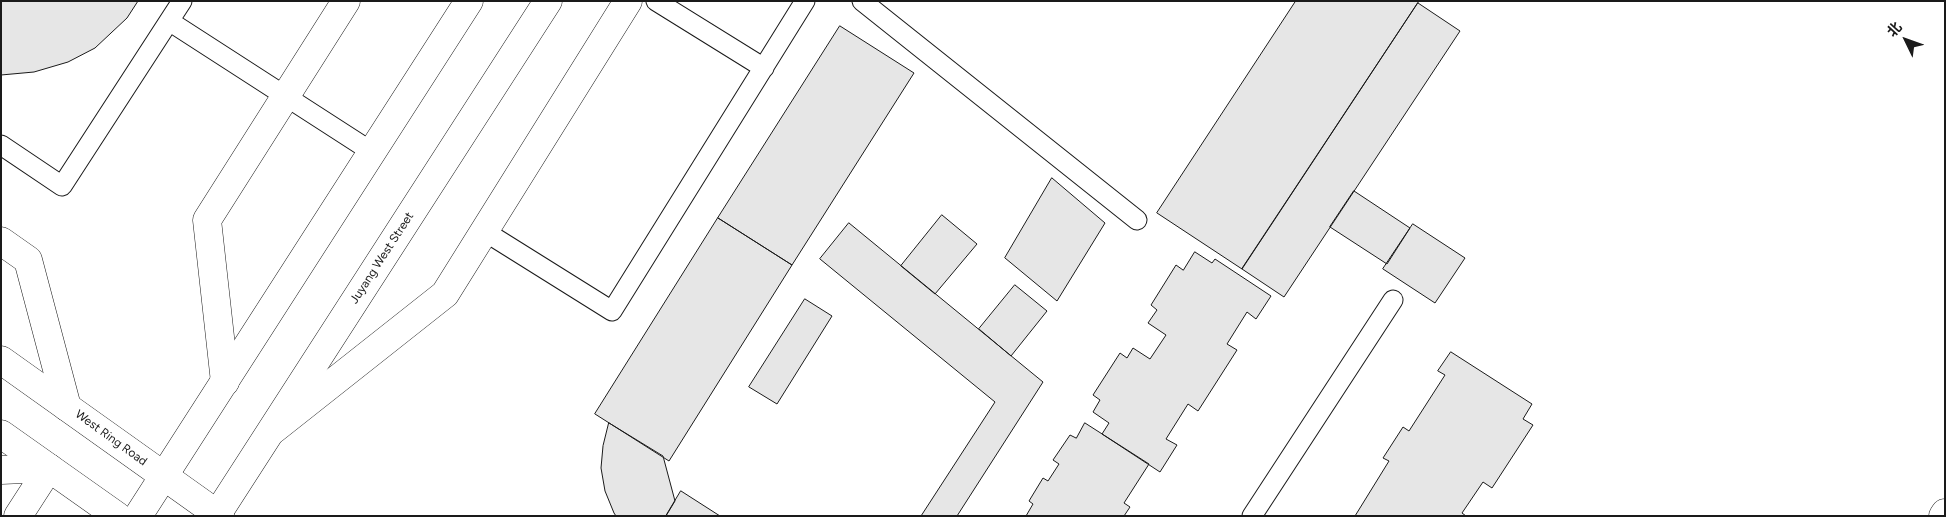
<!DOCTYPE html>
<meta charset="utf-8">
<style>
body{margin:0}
#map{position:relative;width:1946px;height:517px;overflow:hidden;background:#fff;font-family:Figtree,"Noto Sans SC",sans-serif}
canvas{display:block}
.frame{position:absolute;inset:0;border:2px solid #1a1a1a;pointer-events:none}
.north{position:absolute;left:1881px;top:15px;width:50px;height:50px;-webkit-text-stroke:4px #fff;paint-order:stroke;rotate:312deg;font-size:14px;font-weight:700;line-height:20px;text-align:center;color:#1a1a1a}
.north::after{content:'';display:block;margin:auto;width:18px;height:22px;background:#1a1a1a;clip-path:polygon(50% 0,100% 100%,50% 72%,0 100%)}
</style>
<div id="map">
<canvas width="1946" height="517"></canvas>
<div class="frame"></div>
<div class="north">北</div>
</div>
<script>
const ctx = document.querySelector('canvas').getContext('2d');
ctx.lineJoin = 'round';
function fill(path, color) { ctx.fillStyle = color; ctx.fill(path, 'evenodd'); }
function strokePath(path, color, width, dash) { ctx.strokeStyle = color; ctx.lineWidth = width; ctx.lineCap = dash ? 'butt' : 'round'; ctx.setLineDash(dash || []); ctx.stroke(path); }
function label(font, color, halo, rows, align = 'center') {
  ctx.font = font + ' Figtree,sans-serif'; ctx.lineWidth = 4; ctx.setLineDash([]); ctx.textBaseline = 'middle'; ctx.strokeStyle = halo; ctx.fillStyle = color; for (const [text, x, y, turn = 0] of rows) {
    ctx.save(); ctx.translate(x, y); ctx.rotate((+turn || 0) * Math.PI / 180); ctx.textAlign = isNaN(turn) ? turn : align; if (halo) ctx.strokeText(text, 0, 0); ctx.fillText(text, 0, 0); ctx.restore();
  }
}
const building = new Path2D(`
 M1,1H138L127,18L95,48L68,62L34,72L1,75Z
 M1296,1H1419L1242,269L1157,213Z
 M1418,3L1460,31L1284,297L1242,269Z
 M840,26L914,73L792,265L718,218Z
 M1052,178L1105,223L1057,301L1005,258Z
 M1354,191L1410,228L1387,264L1330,227Z
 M942,215L977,244L935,294L901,266Z
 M718,218L792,265L669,461L595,414Z
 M849,223L1043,382L957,516H921L995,402L820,259Z
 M1413,224L1465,258L1435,303L1383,269Z
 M1195,252L1212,263L1215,259L1271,296L1256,319L1247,312L1227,344L1237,350L1198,411L1188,404L1166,439L1177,445L1160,472L1102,434L1109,423L1093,412L1100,400L1093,395L1120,353L1127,358L1133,348L1150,359L1166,335L1148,323L1157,310L1151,305L1176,265L1183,270Z
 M1015,285L1047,311L1011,356L979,329Z
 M805,299L832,316L777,404L749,387Z
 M1451,352L1532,404L1523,419L1533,425L1492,488L1483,482L1462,513L1466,516H1355L1389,461L1383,458L1403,427L1409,431L1445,375L1438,371Z
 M609,423L663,456L675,501L666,516H616L614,513L605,491L601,468L603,446Z
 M1085,423L1149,464L1124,503L1130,507L1124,516H1026L1033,504L1029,501L1043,478L1048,481L1059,464L1053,460L1070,435L1076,438Z
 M681,491L720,516H666Z`);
fill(building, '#e6e6e6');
strokePath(building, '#1a1a1a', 1);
const lane = new Path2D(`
 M656,1L764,68
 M862,1L1137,220
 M169,21L372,152
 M1,145L62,186L182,1
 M484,231L612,311L805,1
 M1252,516L1393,300`);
const street = new Path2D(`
 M1,241L28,260L67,407
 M225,382L207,220L346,1
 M273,430L445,294L628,1
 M1,470L49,468
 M18,516L49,468
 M1943,516L1945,513`);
const primary = new Path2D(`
 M1,360L220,516
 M1,434L117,516`);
const highway = new Path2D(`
 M138,516L469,1
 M216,516L548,1`);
strokePath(lane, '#1a1a1a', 21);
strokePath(street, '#1a1a1a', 29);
strokePath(primary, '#1a1a1a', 29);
strokePath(highway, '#1a1a1a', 29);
strokePath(lane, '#fff', 19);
strokePath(street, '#fff', 28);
strokePath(primary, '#fff', 28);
strokePath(highway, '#fff', 28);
label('12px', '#1a1a1a', '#fff', [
 ["Juyang West Street",382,258,-57],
 ["West Ring Road",111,438,36]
]);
</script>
